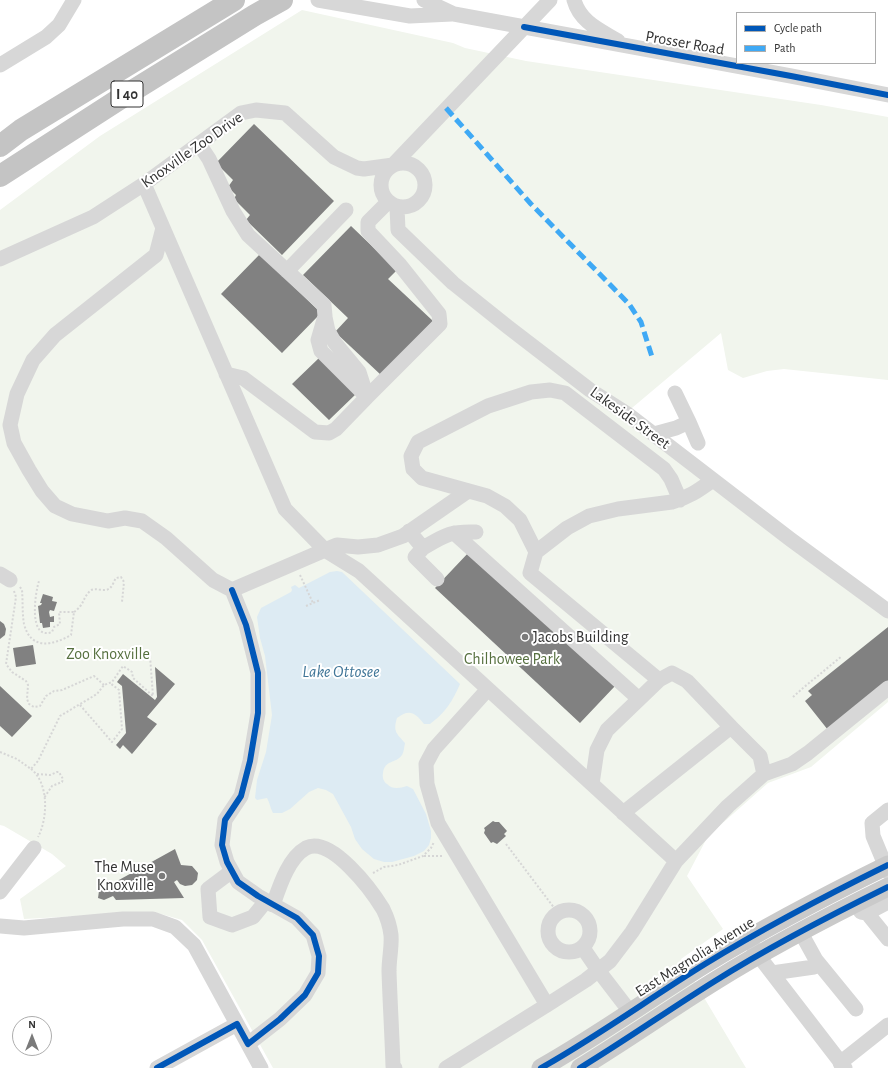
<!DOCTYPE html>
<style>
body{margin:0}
#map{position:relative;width:888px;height:1068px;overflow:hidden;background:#fff;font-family:"Alegreya Sans",sans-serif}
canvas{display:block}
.legend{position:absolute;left:736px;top:12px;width:140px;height:52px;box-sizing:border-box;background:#fff;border:1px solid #adadad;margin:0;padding:5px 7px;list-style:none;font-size:12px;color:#333}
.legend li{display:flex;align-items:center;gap:8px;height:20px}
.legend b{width:20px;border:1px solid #adadad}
.north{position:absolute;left:12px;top:1016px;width:40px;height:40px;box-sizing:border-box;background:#fff;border:1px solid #adadad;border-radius:50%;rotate:0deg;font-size:11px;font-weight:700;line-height:16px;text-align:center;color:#333}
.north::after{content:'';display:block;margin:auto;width:14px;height:18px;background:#7a7a7a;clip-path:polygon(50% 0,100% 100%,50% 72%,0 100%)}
</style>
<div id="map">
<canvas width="888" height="1068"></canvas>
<ul class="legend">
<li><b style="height:5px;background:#0057b8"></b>Cycle path</li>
<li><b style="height:5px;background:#3fa9f5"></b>Path</li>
</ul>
<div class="north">N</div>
</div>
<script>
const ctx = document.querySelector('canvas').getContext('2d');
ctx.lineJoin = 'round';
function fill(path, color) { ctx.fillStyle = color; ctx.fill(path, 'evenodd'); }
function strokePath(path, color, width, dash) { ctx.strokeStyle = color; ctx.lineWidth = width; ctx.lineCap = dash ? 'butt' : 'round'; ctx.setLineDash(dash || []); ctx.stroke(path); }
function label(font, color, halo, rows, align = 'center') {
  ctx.font = font + ' "Alegreya Sans",sans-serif'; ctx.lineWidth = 4; ctx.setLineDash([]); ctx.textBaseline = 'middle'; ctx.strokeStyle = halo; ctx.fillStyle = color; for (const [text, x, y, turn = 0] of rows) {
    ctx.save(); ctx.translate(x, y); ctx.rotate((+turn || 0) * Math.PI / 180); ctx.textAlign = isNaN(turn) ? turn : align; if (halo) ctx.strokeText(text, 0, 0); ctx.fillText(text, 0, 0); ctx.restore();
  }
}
fill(new Path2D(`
 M302,10L453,43L465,48L526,61L821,105L888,117V380L784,369L767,371L743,378L728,370L721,333L626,413L888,611V702L811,767L768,783L708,836L687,876L723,929L681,959L746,1068H273L202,940L182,920L154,912L24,919L20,899L66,866L52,854L4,826L0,825V210L100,136Z`), '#f1f5ed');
fill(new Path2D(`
 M337,571L342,572L460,684C452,702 446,712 430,724H424C415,712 409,709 397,718C393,731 396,733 405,743C404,747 404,752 402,755C396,764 385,759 383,773C382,778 384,782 387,784C393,790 400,788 407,786L413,789L426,814L431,831V838L429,845L424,851L414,856L392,862H384L374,859L362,849L355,839L351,827L333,794L326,790L318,788L309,792L290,809L282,813H273C270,808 270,803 267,798L257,800L255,798L257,780L266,752L272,715L265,656L260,638L257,617L261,608L291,592L292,590L291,587L295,585L299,588L330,572Z`), '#ddebf3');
fill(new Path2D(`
 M254,124L334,201L282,255L246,220L250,215L234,199L236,195L228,187L233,180L216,163Z
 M351,226L397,270L388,279L433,321L381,375L335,332L348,318L303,275Z
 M260,254L321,313L282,353L221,294Z
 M319,358L356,394L329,420L292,384Z
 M470,551L615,686L580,723L435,588Z
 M43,594L53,597L52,601L57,602L54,611L50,610L49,612L50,617L54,616V622H50V627L43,628L42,623H40L38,606L41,605L42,603H40Z
 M0,621L4,624L6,629L5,635L0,639Z
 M888,627V682L828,730L805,701L812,695L808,691Z
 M33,645L36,664L16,667L13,648Z
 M155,667L175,684L147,717L157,724L132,754L123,745L120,749L116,745L126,733L122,686L117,682L123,674L155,700L157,697Z
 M0,686L32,716L12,737L0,726Z
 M493,821L495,822H499L507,831L504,834L506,836L497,844L493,842L491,843L484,833L485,830L484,828Z
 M175,849L181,865L192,866L198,873L197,880L192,885L185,886L180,884L177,880L174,882L184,898L116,900L113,896L104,900L98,898L99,891Z`), '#818181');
strokePath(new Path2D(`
 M300,575L313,603
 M20,587L22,590C23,601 22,613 24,624C31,651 53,645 71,635L74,612H59L60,624L54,627L52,632C28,641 35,593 39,581
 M14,591L16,597L6,664L12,672L26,681L28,685L27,699L29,704L34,707L40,706L46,696L54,691L62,690L94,676L104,685
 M306,606L320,600
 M74,612C85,604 82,599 90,591C95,586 105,594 111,587C113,585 114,581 116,578L121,577L124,582L122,602
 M793,697L803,688L842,656
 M80,705L112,742L122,729L119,690L110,683
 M0,752L17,759L31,769L38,761L60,716L97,694L104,685L112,682L123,666L132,672L133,678L153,696L150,656
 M31,769C49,783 48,818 38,837
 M37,774L50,775L57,772H59L63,779L62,782L52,786L44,798
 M506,844L558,913
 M424,856H443
 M373,873L384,867L398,865L423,856L431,848L434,842`), '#d6d6d6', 2, [2, 2]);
strokePath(new Path2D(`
 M318,0L410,16L452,14
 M424,0L454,14L791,76L888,95
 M574,0C580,22 600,30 618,41
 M0,65L46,37L59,25L74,0
 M199,144L209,159L233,211L248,235L324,305L325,316L318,340L321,351L367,397L440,324L439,314L400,265L368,231V222L388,202
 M381 185a22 22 0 1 1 44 0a22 22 0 1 1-44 0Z
 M144,184L285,509L325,550L337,545L358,547L378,545L403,536L468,491
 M397,207L398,230L453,283L508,327L590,390L626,413L790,539L888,611
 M163,228L156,255L55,335L33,360L17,394L10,425L14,443L29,470L42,491L55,506L72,514L108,521L125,518L142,521L166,538L213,580L232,590L246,625L258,673V713L250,761L241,796L225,820L222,845L227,862L238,882L258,896L297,918L313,935L319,956L318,973L305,995L280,1019L248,1044
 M0,259L93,217L144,184L241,113L256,110L285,113L334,157L357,168L364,169L393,165L550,0
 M287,271L346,210
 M226,374L243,378L315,432L329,433L336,429L367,397L359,372L335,343L328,331L325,317
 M689,422L698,443
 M654,434L676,428L689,422L675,393
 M409,531L423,548C445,535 450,531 476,532
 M454,533L639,699
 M423,548L415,557L437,579
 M536,552L520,520L505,506L487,496L422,478L413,469L411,456L418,442L488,406L531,392L550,390L565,393L664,469L671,479L680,500
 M0,574L10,580
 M232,590L325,550L359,571L676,861L728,806L764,774L792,764L808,753L888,688
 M488,689L434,749L426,764L427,784L438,823L547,1005L586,980L610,961L632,932L676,861
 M731,727L760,756L764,774
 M592,784L597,750L607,730L659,680L530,573L536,552L567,528L589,516L618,509L672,502C690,497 699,490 713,480
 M888,810L872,823L873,836L888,872
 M623,813L731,727L687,681L672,673L659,680
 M232,871L208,889L210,917L232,925L253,917L266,901
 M0,892L34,848
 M855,903L861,912L867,913L888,902
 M273,905C279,888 288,858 306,848C331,835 372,891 383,909C386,915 390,927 391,935C392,946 389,959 389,971C390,1003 392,1034 393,1066L395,1068
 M548 931a21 21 0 1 1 42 0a21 21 0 1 1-42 0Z
 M867,913L888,939
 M0,926L24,928L123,919H153L175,927L194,945L261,1068
 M748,938L758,955L845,1068
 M583,948L598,970L631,1013
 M816,960L856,1009
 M772,973L814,967L816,960L800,931
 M840,1063L888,1025
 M157,1068L237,1024
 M446,1068L547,1005`), '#d7d7d7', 15);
strokePath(new Path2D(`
 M541,1068C598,1036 650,998 705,964C764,928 825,896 888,865
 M580,1068C626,1040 670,1009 715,981C771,946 829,916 888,887`), '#cacaca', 19);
strokePath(new Path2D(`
 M0,146L21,130L234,0
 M0,176L121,98L255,15L282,0`), '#c4c4c4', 22);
strokePath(new Path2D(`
 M446,108L531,204L629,304L641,322L653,360`), '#3fa9f5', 5, [10, 5]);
strokePath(new Path2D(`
 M524,27L791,76L888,95
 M157,1068L237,1024L248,1044L280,1019L305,995L318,973L319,956L313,935L297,918L258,896L238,882L227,862L222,845L225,820L241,796L250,761L258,713V673L246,625L232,590
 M541,1068C598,1036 650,998 705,964C764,928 825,896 888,865
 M580,1068C626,1040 670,1009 715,981C771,946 829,916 888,887`), '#0057b8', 6);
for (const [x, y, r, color] of [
 [525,637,4,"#7a7a7a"],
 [162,876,4,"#7a7a7a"]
]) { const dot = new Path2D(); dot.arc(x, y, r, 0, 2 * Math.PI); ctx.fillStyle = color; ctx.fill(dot); strokePath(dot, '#fff', 1.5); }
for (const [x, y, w] of [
 [127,94,32]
]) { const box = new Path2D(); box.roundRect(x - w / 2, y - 13, w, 26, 3); ctx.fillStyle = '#fff'; ctx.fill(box); strokePath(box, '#333', 1); }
label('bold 15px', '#333', null, [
 ["I 40",127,94]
]);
label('16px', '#333', '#fff', [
 ["Prosser Road",685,43,10],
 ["Knoxville Zoo Drive",192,150,-35],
 ["Lakeside Street",630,418,36],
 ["East Magnolia Avenue",695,957,-32]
]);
label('16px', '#333', '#fff', [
 ["Jacobs Building",533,637],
 ["The Muse",154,867,"right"],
 ["Knoxville",154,885,"right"]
], 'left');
label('16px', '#56703f', '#fff', [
 ["Zoo Knoxville",108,654],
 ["Chilhowee Park",512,659]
]);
label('italic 17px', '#3f7597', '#fff', [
 ["Lake Ottosee",341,672]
]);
</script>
